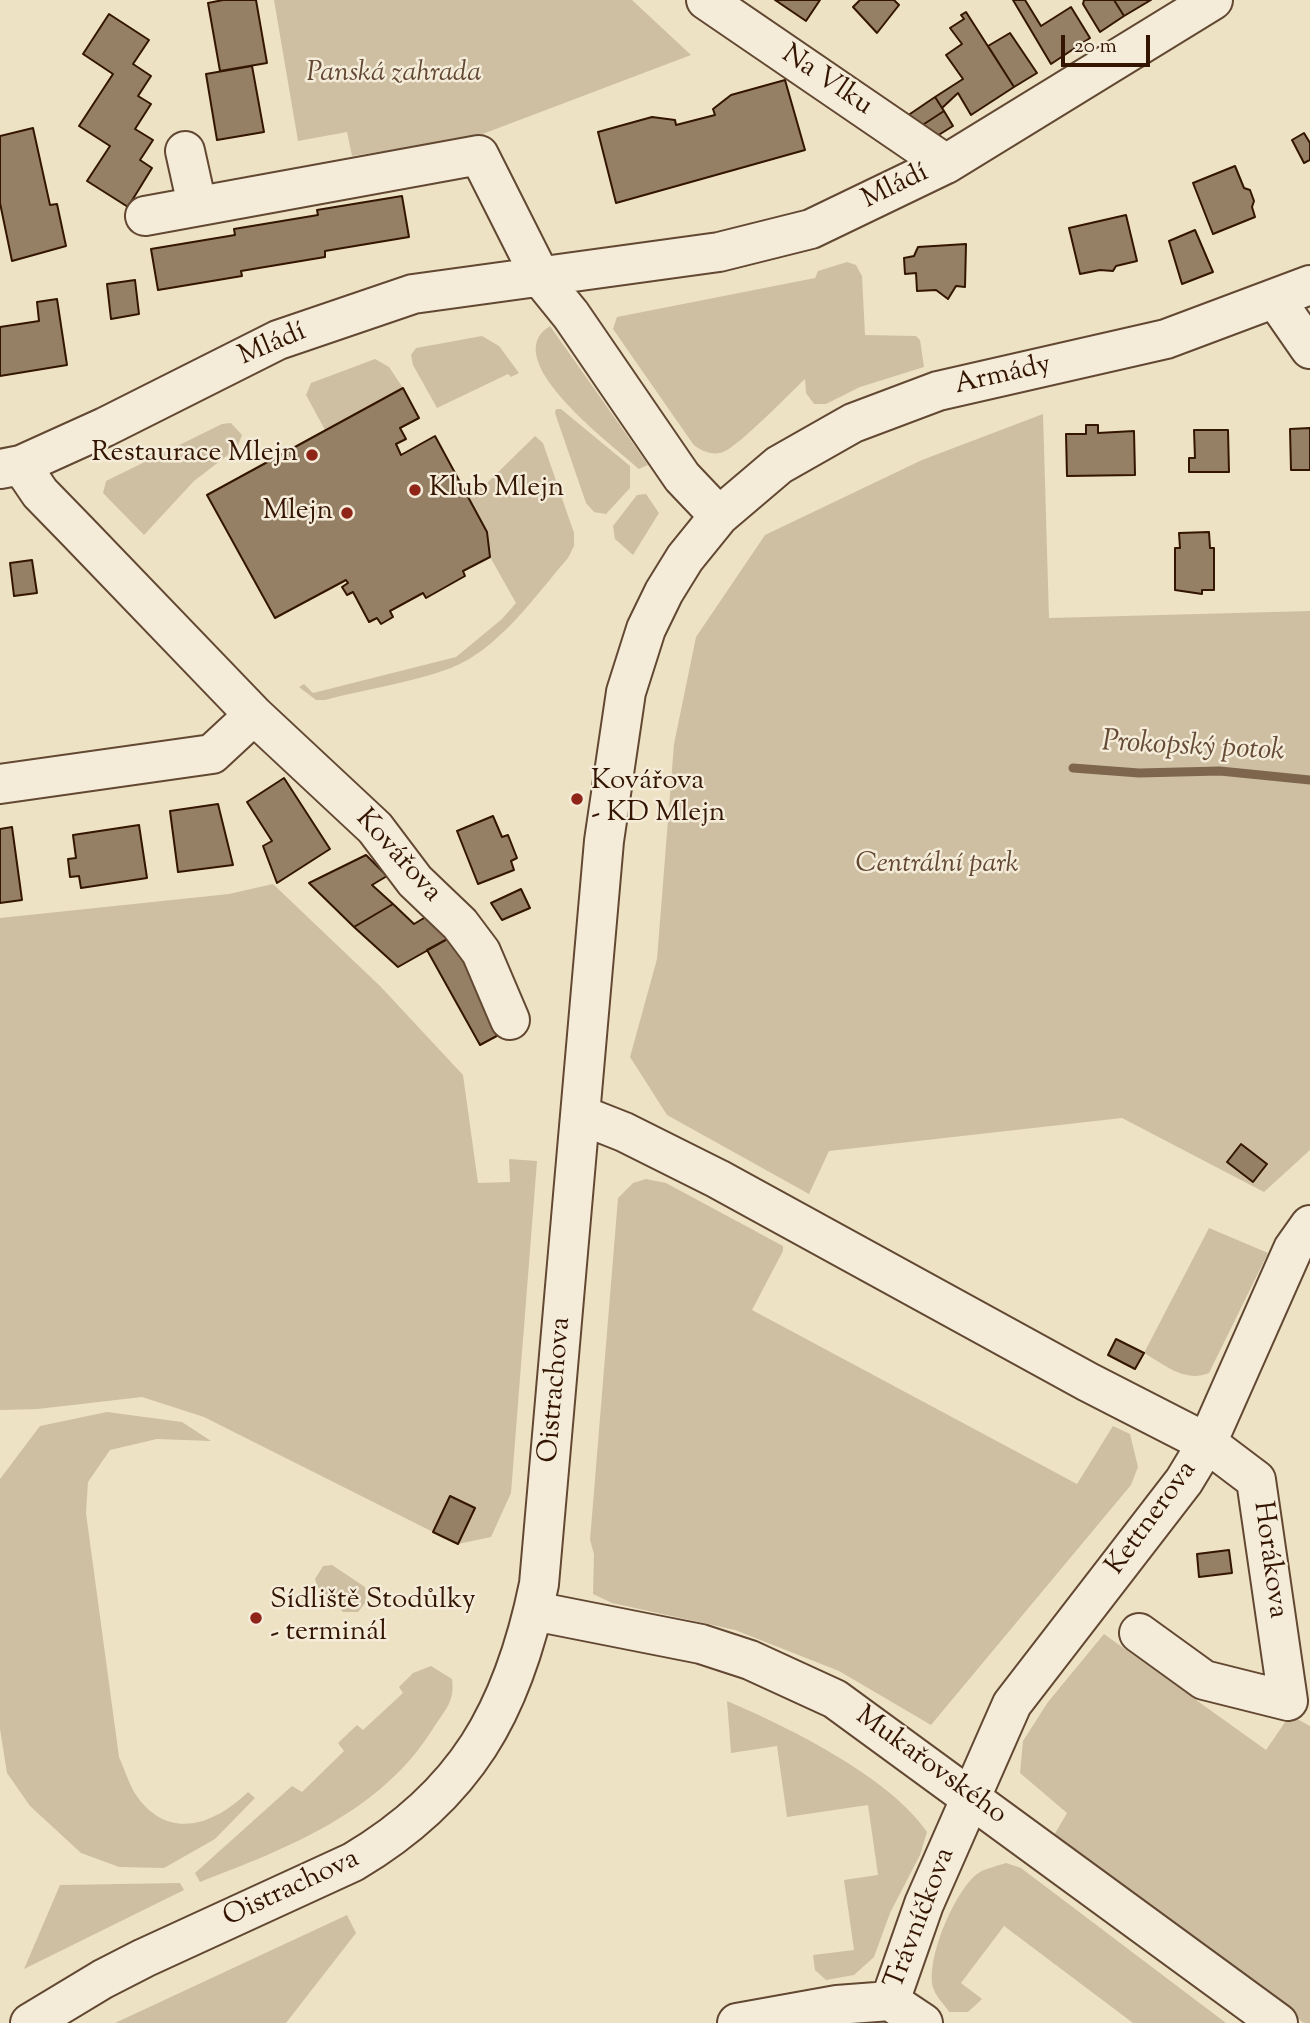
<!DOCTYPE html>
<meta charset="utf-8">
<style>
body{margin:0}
#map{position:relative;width:1310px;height:2023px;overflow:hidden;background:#eee2c4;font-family:"Sorts Mill Goudy",serif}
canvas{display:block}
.scale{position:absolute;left:1061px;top:35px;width:89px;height:32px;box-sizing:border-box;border:4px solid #341501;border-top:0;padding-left:9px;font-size:21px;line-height:24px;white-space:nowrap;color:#341501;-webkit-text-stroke:5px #f4ecd9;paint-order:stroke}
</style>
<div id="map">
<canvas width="1310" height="2023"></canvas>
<div class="scale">20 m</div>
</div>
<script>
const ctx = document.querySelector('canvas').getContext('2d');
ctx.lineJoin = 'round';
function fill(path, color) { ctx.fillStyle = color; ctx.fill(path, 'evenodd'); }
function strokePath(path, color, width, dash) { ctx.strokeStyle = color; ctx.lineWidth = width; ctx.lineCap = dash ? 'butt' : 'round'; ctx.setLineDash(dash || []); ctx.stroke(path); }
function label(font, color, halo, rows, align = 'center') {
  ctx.font = font + ' "Sorts Mill Goudy",serif'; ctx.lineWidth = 5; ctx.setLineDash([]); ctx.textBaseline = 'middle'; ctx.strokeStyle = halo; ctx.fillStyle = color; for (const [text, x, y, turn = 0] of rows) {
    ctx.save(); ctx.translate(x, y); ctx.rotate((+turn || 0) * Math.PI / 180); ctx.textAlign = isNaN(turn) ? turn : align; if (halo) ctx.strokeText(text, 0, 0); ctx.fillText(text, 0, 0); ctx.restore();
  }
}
fill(new Path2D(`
 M274,0H632L691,55L472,138L352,156L347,132L298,141Z
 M847,262L856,265L862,276L865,335L916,336L920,340L924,367L860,387L826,404H814L806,393L805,379C790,393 738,447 723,452C714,456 700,451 693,444L613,329L617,317L815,278L818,271Z
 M550,326L648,465L639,469C614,446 495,359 550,326Z
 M482,336L499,346L519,373L511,377L508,374L437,408L413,365L411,355L416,348Z
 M375,359L389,367L403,388L325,430L306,395L311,383Z
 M556,409H561L630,466V488L606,514L594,512L586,503L555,413Z
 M1043,414L1049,618L1310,611V1150L1264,1192L1122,1118L829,1151L809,1194L667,1115L630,1057L657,959L674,744L696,637L765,535L922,460ZM1227,1162L1267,1164L1253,1182Z
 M231,423L242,435L237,448L194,481L144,535L103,493L106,481L222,424Z
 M535,436L543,443L574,533V546L568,558C535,596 499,649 451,668C411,683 366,689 325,700H316L299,687L304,684L313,693L456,657L502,619L516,603L490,557L487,532L467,494L486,484Z
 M646,494L659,513L633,555L615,539L613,526L637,495Z
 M273,884L380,986L463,1075L478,1183L510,1182L509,1159L537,1161L511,1493L491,1537L458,1544L475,1508L451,1496L433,1532L204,1417L142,1397L38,1409L0,1410V918L229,894Z
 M646,1179L666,1183L783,1246V1251L752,1310L1077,1484L1113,1426L1130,1434L1138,1467L1131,1485L931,1725L839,1671L735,1630L612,1603L593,1594L594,1554L590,1540L618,1198L633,1183Z
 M1209,1228L1268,1253L1209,1373C1185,1383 1165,1365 1144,1353Z
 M107,1412L182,1422L211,1441L157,1439L110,1450L88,1482L86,1513L119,1757C124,1768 128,1781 134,1792C166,1842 213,1826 248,1792L255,1798L215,1839L164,1868L119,1867L81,1853L30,1806L7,1773L0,1729V1479L40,1426Z
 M332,1565L365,1587L366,1602L358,1612H343L317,1586L315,1579L323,1566Z
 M1104,1634L1266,1750L1290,1715L1310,1726V2023H1304L1053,1837L1067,1813L1020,1773L1023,1741L1048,1702Z
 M431,1666L452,1679C455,1701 446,1709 434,1727C382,1812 288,1848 200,1882L195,1873L292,1786L302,1792L344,1751L338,1743L357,1725L363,1730L403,1693L399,1687L413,1673Z
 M727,1701C788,1727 890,1777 927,1832L920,1855L890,1913L874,1957L854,1975L826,1980L815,1970L813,1955L854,1950L844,1880L878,1875L868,1805L787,1817L777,1746L731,1753Z
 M1006,1863L1021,1868L1226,2023H1133L1004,1926L961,1983L982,1999L968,2012H949C945,2005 937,1998 934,1990C923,1964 956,1886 980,1872C987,1868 998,1866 1006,1863Z
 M180,1883L184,1890L24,1969L60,1885Z
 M347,1915L356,1933L286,2023H115Z`), '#cebfa3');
strokePath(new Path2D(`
 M1073,768L1139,773L1220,771L1310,780`), '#7e664e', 9);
const building = new Path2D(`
 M223,0H256L267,63L220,71L208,3Z
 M775,0H820L806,21Z
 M860,0H894L899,5L877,33L853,7Z
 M1013,0H1025L1041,26L1071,7L1090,38L1051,64Z
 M1084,0H1114L1124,16L1100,32L1083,4Z
 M1114,0H1151L1124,16Z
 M966,12L1014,87L971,115L958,93L942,108L935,97L963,79L946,55L962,44L950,28L964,19L961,15Z
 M109,14L149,40L133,64L151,76L138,96L151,104L135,129L153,140L140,160L152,168L128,207L87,181L110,146L79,126L113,74L83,54Z
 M1010,33L1037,73L1014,87L988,46Z
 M252,66L264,132L217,140L206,74Z
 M785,80L805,150L616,203L598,132L652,117L675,120L676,125L715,115L713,109L731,95Z
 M935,97L944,111L921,126L907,116Z
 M944,111L953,126L937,136L921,126Z
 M33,128L50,205L57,204L66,246L12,261L0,203V136Z
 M1304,133L1310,143V160L1304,163L1292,140Z
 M1235,166L1244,188L1250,190L1254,201L1252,207L1255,217L1213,234L1193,183Z
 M402,196L409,237L325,251V257L241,271L242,276L158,290L151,249L235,235L234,229L318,215L317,210Z
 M1126,215L1137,261L1116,266L1113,271L1100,270L1080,274L1069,228Z
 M1195,230L1213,272L1182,284L1169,241Z
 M966,244L965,287L956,286L948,299L936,290L917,291L916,273L905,274L904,258L914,256L918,247Z
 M135,280L139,314L111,319L107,284Z
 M57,299L67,365L0,376V327L39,321L37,302Z
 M403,388L419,418L400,428L406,439L396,444L401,455L435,436L487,532L490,557L463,571L465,576L426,598L423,593L390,611L393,617L381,624L377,618L369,622L353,592L347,595L342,587L348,583L346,580L275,618L207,495Z
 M1086,425H1098V433L1134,431L1135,475L1067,476L1066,434H1086Z
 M1310,428V470H1291L1290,429Z
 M1194,430H1228L1229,472H1189V458H1195Z
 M1209,532L1210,548H1214V590H1202V594L1175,590V548H1180L1179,533Z
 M32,560L37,593L14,596L10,563Z
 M284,778L330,849L277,883L263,846L272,841L247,802Z
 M218,804L233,865L178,872L170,811Z
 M493,816L502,837L508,835L517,858L511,861L514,870L478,884L457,831Z
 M139,825L147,878L81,888L79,876L70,877L68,859L76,858L73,835Z
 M12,827L22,900L0,903V829Z
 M366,855L387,876L372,885L393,904L354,927L309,883Z
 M521,889L530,908L502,920L491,903Z
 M393,904L414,924L429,915L453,936L398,967L354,927Z
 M453,936L506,1031L480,1045L427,950Z
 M1241,1144L1267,1164L1253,1182L1227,1162Z
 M1116,1339L1144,1353L1135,1369L1108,1355Z
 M450,1496L475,1508L458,1544L433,1532Z
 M1229,1550L1232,1573L1199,1577L1197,1554Z`);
fill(building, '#958066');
strokePath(building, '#341501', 2);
const minor = new Path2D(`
 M706,0L946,164
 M185,151L197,205
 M145,216L479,155L541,278L571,315L682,477L719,516
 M1276,300L1310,349
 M21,465L40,493L78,532L254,715L375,828L415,881L460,924L481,952L510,1020
 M0,469L21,465L105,427L278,340L413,294L719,252L811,229L946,164L1213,0
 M0,784L212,754L254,715
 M581,1115L624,1132L718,1179L1088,1382L1207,1443L1256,1480L1288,1701L1204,1680L1139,1633
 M534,1611L701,1644L750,1660L835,1699L1278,2023
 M890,2001L924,1904L1012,1704L1184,1481L1207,1443L1293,1249L1310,1225
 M30,2023L103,1979L144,1958L353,1862C466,1795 513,1711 539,1584L604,841L626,692L646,629L664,592L685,558L719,516L779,465L853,423L938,391L1166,339L1310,285
 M737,2023L837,2005L890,2001L923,2023`);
strokePath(minor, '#624832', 42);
strokePath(minor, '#f4ecd9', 38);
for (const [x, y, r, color] of [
 [312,455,7,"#8f2418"],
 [415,490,7,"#8f2418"],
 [347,513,7,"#8f2418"],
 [577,799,7,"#8f2418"],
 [256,1618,7,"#8f2418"]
]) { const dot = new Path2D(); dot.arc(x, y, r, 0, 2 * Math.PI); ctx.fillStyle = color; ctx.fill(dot); strokePath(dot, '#f4ecd9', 2.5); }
label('italic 28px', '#624832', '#f4ecd9', [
 ["Panská zahrada",394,75],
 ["Centrální park",937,866]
]);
label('28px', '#341501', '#f4ecd9', [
 ["Na Vlku",826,82,34],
 ["Mládí",896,188,-26],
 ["Mládí",273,346,-23],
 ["Armády",1003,377,-13],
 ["Kovářova",397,857,48],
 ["Oistrachova",557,1390,-85],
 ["Kettnerova",1153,1519,-54],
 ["Horákova",1268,1560,82],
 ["Mukařovského",930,1767,36],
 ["Oistrachova",292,1890,-25],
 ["Trávníčkova",922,1919,-69]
]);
label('28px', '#341501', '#f4ecd9', [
 ["Restaurace Mlejn",298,455,"right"],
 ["Klub Mlejn",429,490],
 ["Mlejn",333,513,"right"],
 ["Kovářova",591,783],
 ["- KD Mlejn",591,815],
 ["Sídliště Stodůlky",270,1602],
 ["- terminál",270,1634]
], 'left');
label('italic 30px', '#654b35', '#f4ecd9', [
 ["Prokopský potok",1193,749,3]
]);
</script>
